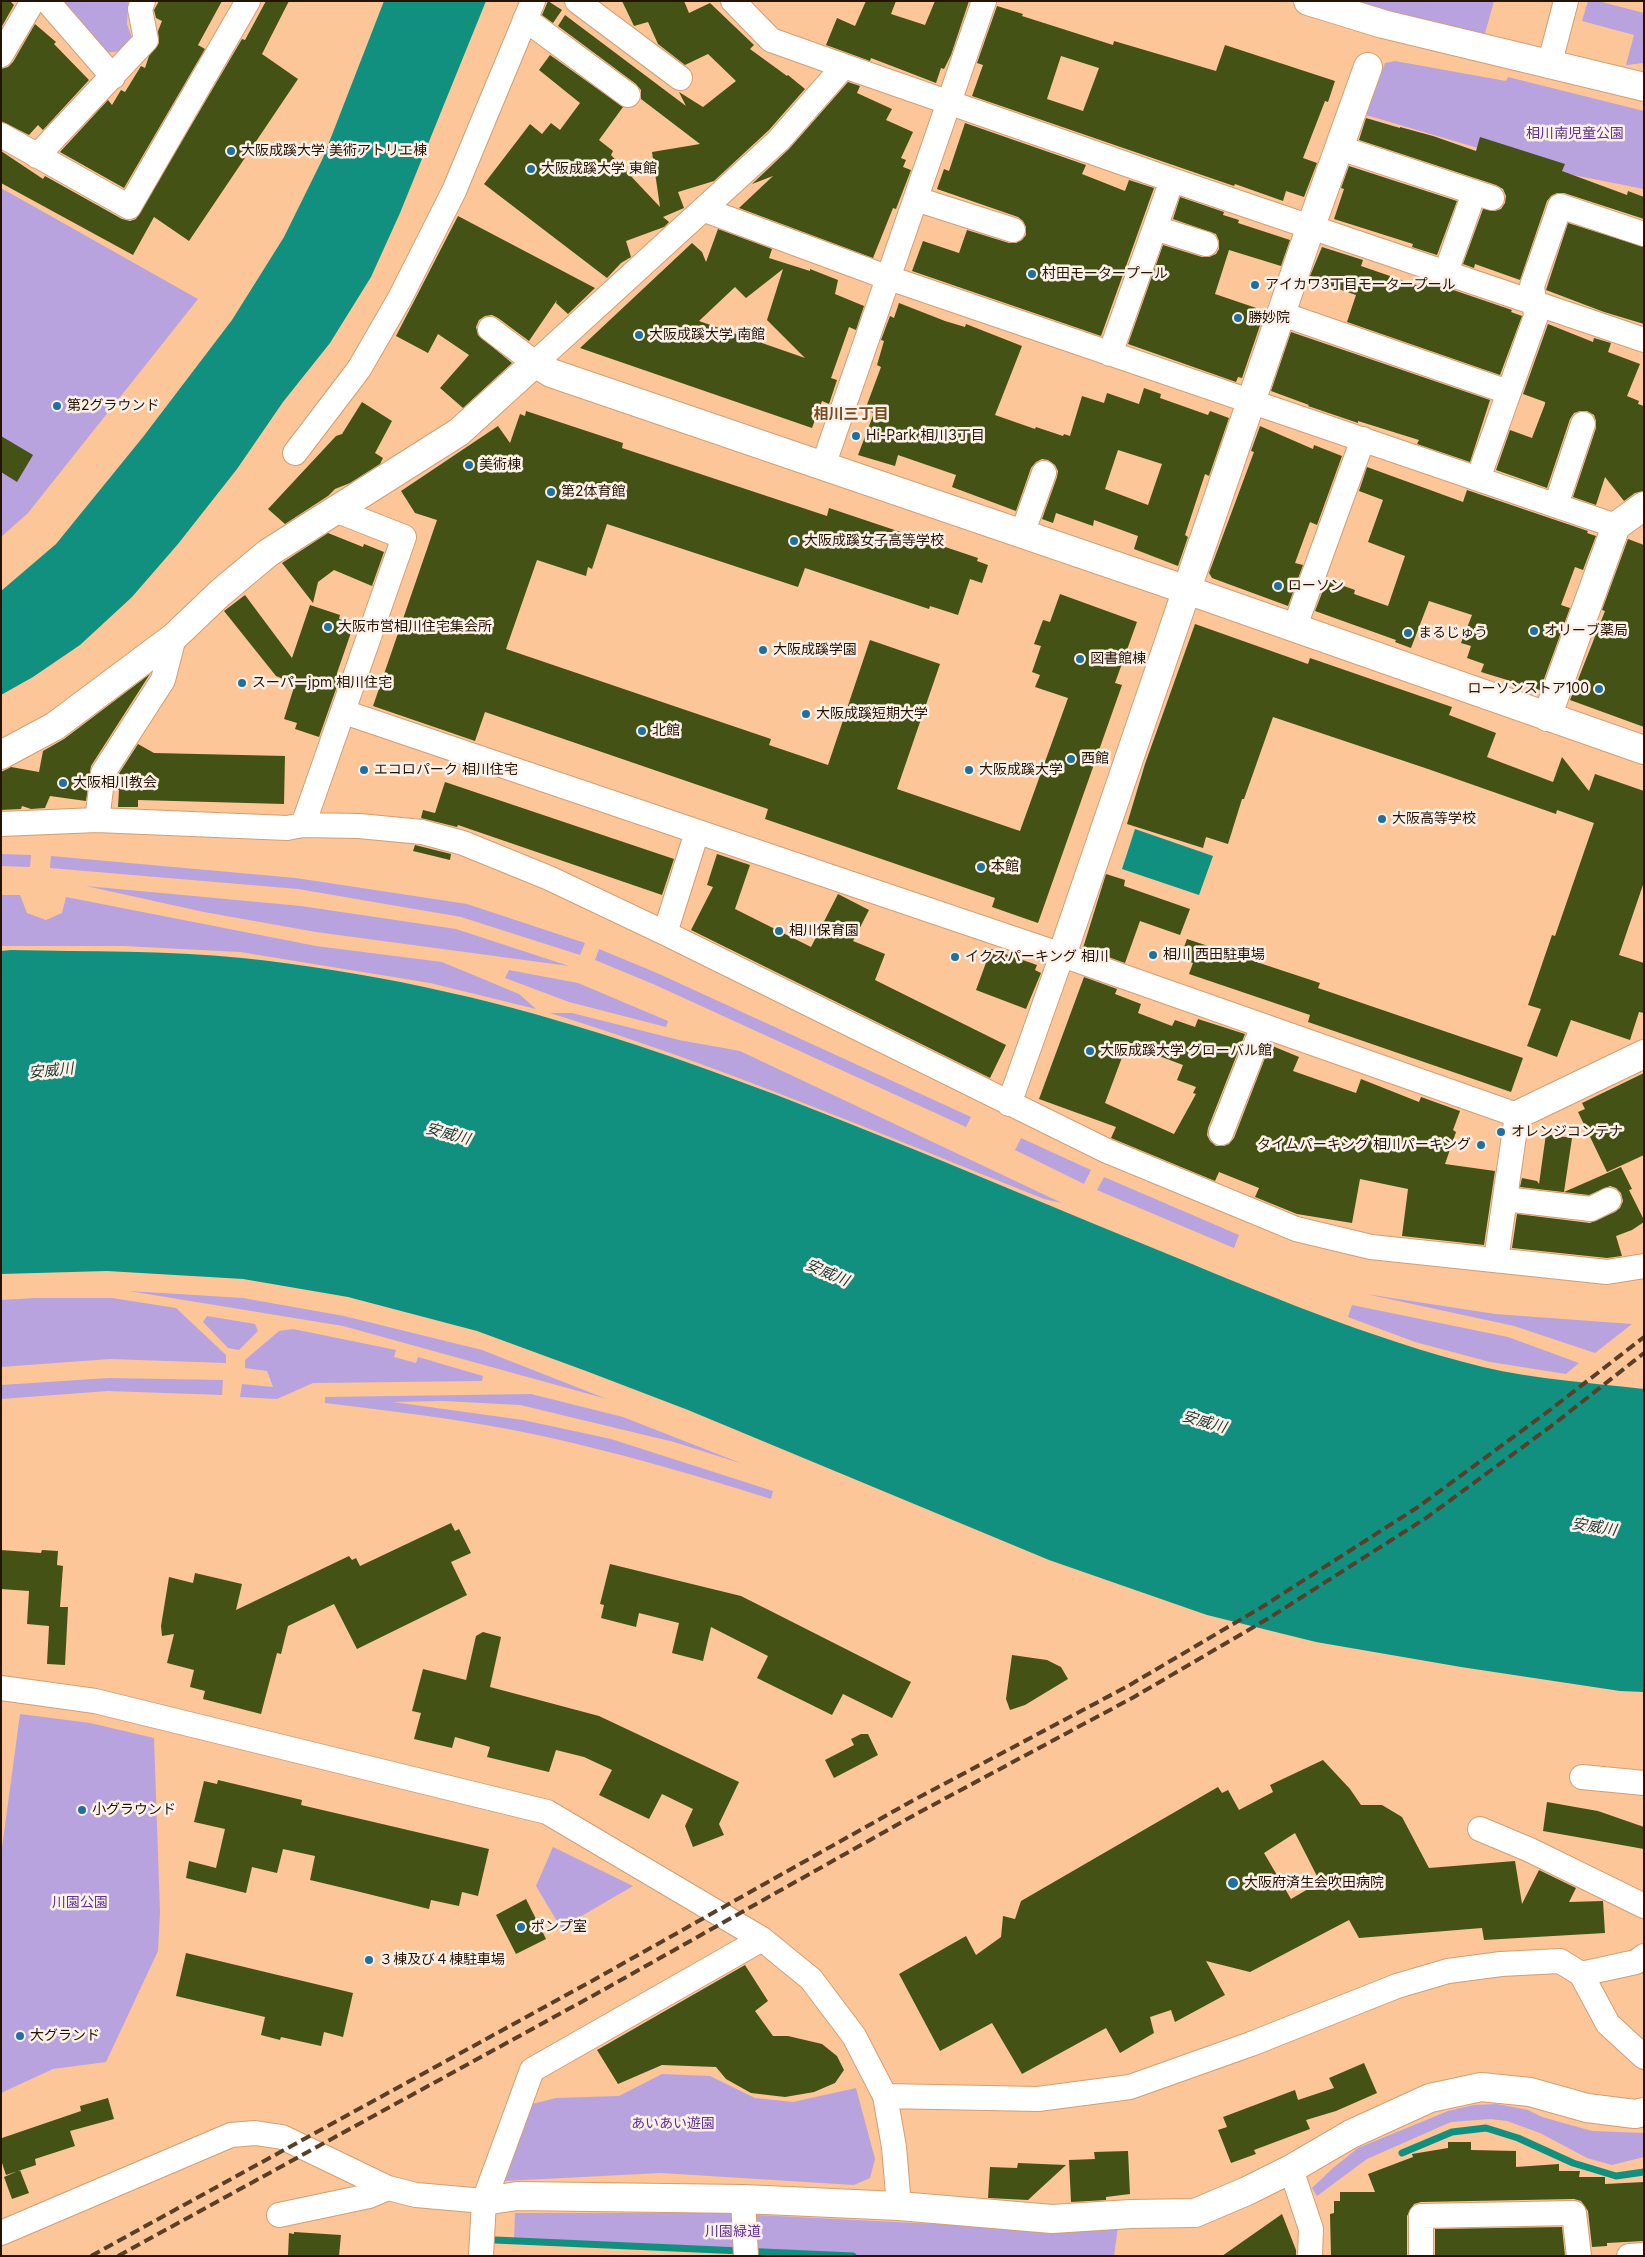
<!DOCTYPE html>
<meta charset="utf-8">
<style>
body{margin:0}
#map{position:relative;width:1645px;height:2257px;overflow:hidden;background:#fcc699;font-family:Inter,sans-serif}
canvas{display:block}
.frame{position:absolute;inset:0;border:2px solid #251303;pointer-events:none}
</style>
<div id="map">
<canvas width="1645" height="2257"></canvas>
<div class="frame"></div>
</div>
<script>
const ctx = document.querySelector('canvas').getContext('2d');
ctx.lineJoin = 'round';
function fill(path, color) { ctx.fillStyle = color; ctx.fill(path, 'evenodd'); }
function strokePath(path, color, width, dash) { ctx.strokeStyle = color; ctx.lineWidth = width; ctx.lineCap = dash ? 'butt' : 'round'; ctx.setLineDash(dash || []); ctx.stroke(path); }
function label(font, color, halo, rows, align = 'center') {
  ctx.font = font + ' Inter,"Noto Sans JP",sans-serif'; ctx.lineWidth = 5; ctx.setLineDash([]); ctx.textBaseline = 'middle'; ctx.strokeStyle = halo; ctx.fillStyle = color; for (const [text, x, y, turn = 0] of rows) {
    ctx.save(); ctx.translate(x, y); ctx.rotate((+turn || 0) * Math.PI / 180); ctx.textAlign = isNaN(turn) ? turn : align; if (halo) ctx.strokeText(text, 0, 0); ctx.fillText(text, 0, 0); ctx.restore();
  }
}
fill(new Path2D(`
 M55,1H128L127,24L132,38L121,51L104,53Z
 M1355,1H1494L1484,37Z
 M1588,1H1598L1644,13V63L1626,65L1634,35L1582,21Z
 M1395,61L1506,81L1508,77L1644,111V189L1563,173L1366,115L1385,63Z
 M1,188L198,299L28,513L1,537Z
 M1,854L31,855L30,867L1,866Z
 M51,856L296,878L467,904L585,943L580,955L461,917L298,889L50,868Z
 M86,886L301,906L456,929L569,966L316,932L204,912Z
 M1,895H20L27,913L46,920L62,913L66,897L316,946L442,962L519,994L536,1009L430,983L240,952L124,946H1Z
 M599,949L657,973L971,1117L966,1127L653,984L595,960Z
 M509,970L578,983L668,1021L666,1027L569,1002L505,978Z
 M550,1013H572L679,1040L740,1051L1062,1203L1044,1199C881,1134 718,1065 550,1013Z
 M1021,1138L1091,1170L1084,1184L1015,1150Z
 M1104,1177L1239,1235L1234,1248L1097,1190Z
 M129,1291L243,1298L344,1316L482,1350L607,1399L343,1326Z
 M1366,1294L1495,1314L1632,1324L1595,1353L1514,1326Z
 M35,1298H112L176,1308L226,1355V1363L110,1359L1,1367V1300Z
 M1352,1305L1508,1337L1579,1363L1566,1374L1490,1362L1415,1342L1348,1317Z
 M207,1316L255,1324L258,1331L239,1350L228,1348L203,1322Z
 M293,1329L396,1350L394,1357L416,1363L418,1357L483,1376L482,1381L313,1383L277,1399L240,1397L242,1384L273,1387L267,1371L245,1368V1360L279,1331Z
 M109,1378L223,1380L222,1395L108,1391L1,1399V1385Z
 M531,1394L623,1417L743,1464L674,1442L520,1405L443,1401L393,1402L523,1420L611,1439L773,1491L771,1499C705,1478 640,1459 573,1443C492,1423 408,1413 325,1403V1397Z
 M20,1714L90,1723L154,1738L160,1912L158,1951L106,2062L53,2069L1,2093V1855Z
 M553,1847L633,1886L561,1928L536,1886Z
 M662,2074L710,2076L755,2098L793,2102L856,2088L875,2159L870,2178L854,2185L661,2173L504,2181L524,2106L556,2098L619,2096Z
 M1497,2104L1528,2110L1542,2117L1592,2131L1644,2133V2157L1612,2165L1587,2158L1540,2133L1507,2121L1490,2119L1451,2122L1367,2159L1317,2196L1312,2188L1333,2168L1358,2148L1448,2111L1474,2105Z
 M515,2213H718L1055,2230L1118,2227L1114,2256H853L514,2240Z`), '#b8a3de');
fill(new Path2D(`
 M384,1H486L400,213L371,277L330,343L283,402L237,469L178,544L132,597L80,645L33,677L1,695V591L56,544L143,437L232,320L284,237L323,158Z
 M1135,829L1213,856L1199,895L1122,869Z
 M11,950C88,952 166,950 242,958C365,971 485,997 602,1034C789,1093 971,1174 1153,1248C1260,1292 1370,1339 1483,1367C1535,1379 1591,1383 1644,1389V1692L1620,1691L1461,1667L1316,1642L1207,1615L1049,1560L688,1410L586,1371L477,1331L348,1297L243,1279L107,1271L1,1274V951Z`), '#119080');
strokePath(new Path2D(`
 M1402,2153L1452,2132L1486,2128L1518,2138L1573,2163L1616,2176L1644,2172
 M495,2240L853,2256`), '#119080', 7);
fill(new Path2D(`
 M1,1H10L14,5L1,28Z
 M159,1H222L198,45L205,49L124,188L60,152L108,100L112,105L121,90L125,92L141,66L145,68L149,56L159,43L158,31L162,21L156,18L154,10Z
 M266,1H289L262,54L298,79L189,241L154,217L133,255L1,183V151L43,179L45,176L122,219L130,221L136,219L242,39L245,40Z
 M548,1L562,10L553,23L542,15Z
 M622,1H684L689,13L710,3L754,45L750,49L787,76L788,75L805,89L769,130L714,181L678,192L684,208L663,217L669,222L664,227L626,241L631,257L621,263L607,278L484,184L530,124L542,134L551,123L560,130L580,103L539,70L550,55L623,107L599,140L613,151L611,155L660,207L652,152L700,144L641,99V90L636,84L558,26L565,15L686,106L679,92L703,107L736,81L708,54L685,65L658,44L648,22L634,26Z
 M866,1H896L891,14L925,25L935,1H969L951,55L944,69L941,68L936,83L871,58L870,61L826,45L837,18L855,26Z
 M997,6L1023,14L1022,16L1113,45L1114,41L1216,71L1225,45L1335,81L1328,102L1325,101L1303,158L1317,163L1304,197L1286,191L1283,201L1235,184L1234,186L972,96L983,65L977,63ZM1061,56L1099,68L1083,111L1047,99Z
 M35,24L56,42L54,44L89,80L43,130L38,125L29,135L1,121V69L8,67L13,62Z
 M848,82L860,86L857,93L892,109L886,120L913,132L901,158L906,160L903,167L911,170L896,209L893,208L873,258L739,208L773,176L752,184L789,149Z
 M1366,118L1400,128V127L1433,136L1476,151L1480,137L1565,164L1562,171L1627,195L1628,191L1644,197V219L1564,193H1557L1551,196L1547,201L1520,280L1475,264L1474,268L1463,264L1483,209L1495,211L1501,209L1505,203L1506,196L1503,189L1496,185L1359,140Z
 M965,123L1086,165L1082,174L1125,191L1129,180L1154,188L1101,336L912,271L923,241L959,253L967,230L1009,243H1016L1022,240L1026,235V227L1023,221L1018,217L937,189L944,169L949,171Z
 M1349,166L1457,201L1437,255L1412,247L1413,244L1334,219L1344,189L1341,188Z
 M1180,197L1224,212L1223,215L1239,220L1238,223L1290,240L1281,266L1229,250L1215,294L1265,311L1242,378L1238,377L1236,382L1128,344L1163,245L1202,257H1209L1216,254L1219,249V241L1216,234L1173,219Z
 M458,216L595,288L568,314L556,303L557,300L529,341L498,318L492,315L485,316L479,320L476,327L478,335L512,363L463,408L440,388L469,355L438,334L428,353L396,336Z
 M1568,223L1644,247V324L1604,312L1546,290Z
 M718,229L772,249L769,258L810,271V269L838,280L835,294L864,306L856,330L849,327L831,378L837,380L829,404L822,401L812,428L580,348L692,243L702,252L706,262ZM783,269L767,320L805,358L699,321L735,287L746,298Z
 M1322,247L1363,260L1361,266L1419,286L1421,279L1512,310L1511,312L1522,316L1500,375L1347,322L1356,295L1312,280L1313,277L1310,276Z
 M899,303L945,321L965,327L966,324L1022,346L995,415L1035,429L1036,427L1063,436L1064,434L1070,436L1082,396L1104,403L1107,393L1139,404L1144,388L1161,394L1160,398L1208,415L1210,411L1229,418L1209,476L1205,474L1185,535L1188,537L1178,566L1134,549L1138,536L1094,520L1093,526L1056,513L1053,523L1042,519L1057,477L1058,471L1055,465L1048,460L1042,459L1036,462L1031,468L1016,511L952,487L956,475L898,455L895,466L858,455L874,413L865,410L881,367L877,365L884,341L881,340L890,316L894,318ZM1118,450L1162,464L1148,505L1105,489Z
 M1548,324L1593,342L1594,338L1611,343L1608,352L1640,364L1627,396L1639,401L1638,404L1644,406V491L1635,493L1624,501L1605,477L1596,505L1573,497L1596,428V421L1594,415L1587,411H1580L1574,413L1570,419L1547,488L1496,470L1510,430L1532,438L1545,404V402L1523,394Z
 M1291,332L1490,400L1470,462L1417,444L1419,440L1358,421V423L1308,406L1309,405L1271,391Z
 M362,402L392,421L375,453L383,458L380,464L350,483L335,489L328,496L285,524L268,509L336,436L342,434Z
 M526,411L623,443L622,448L827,516L829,508L978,558L977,561L988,565L982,583L970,579L958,615L930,606L929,609L805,568L798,587L607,524L592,569L588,567L586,576L537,560L506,649L771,739L769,745L828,765L870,640L940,664L897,789L1020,831L1068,698L1035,687L1040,675L1032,672L1041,646L1034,644L1043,620L1050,622L1060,594L1137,622L1115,683L1122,685L1038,923L992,907L995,898L765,819L768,809L485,712L475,741L373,706L437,520L415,513L401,491L498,426L510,443L520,414L525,416Z
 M1260,426L1313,449L1314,445L1342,456L1317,525L1310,522L1295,563L1303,565L1288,606L1212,578L1209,573L1254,452L1251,451Z
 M1,436L33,455L17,482L1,472Z
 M1367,467L1463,502L1467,490L1588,531L1587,533L1596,536L1583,570L1575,567L1561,605L1570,608L1540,690L1481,672L1484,664L1467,658L1471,646L1461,643L1472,615L1429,601L1411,648L1395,642L1396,640L1315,611L1327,580L1355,590L1354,594L1388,606L1405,556L1368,542L1383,500L1359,491Z
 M328,533L363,547L364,544L384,552L372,586L334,570L318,582L313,603L282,563Z
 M1628,539L1644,545V727L1570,700L1605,611L1602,610Z
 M245,595L292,658L310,605L340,615L339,619L354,624L337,673L341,675L319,737L295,729L297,723L284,719L295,684L276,676L224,611Z
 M1195,624L1308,664L1310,658L1452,707L1449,715L1496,733L1487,757L1553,782L1562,757L1589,791L1595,774L1644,791V882L1619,955L1644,963V1013L1639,1012L1630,1040L1571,1020L1557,1057L1527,1046L1541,1009L1528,1005L1552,935L1555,936L1594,823L1557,810L1556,814L1428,769L1273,717L1244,799H1242L1228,844L1206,837L1203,848L1127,824L1145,764Z
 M150,674L91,766L86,801L50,796L45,808L31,809L22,806L21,809L1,810V772L11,767L39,772L43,751L64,739Z
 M138,744L154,753L285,756L284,804L138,800V807H118L119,790L115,789L116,778Z
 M445,782L674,859L662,895L458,825L457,827L421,818L423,810L435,813Z
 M415,845L451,854L450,860L413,851Z
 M717,854L750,865L735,909L811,947L838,894L869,910L853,941L885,954L875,980L1006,1045L990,1078L691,930L713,887L707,885Z
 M1106,874L1125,880L1124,886L1190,909L1180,935L1140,921L1125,963L1083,948Z
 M1187,939L1320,983L1318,988L1523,1058L1511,1092L1308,1022L1310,1015L1189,974L1193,963L1180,958Z
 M991,949L1037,965L1035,970L1041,973L1026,1009L976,990Z
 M1084,977L1117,989L1115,994L1141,1004L1138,1013L1172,1026L1175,1020L1195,1027L1198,1019L1245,1034L1208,1128L1207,1135L1210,1141L1216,1146H1224L1229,1144L1234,1138L1270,1045L1299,1057L1293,1071L1356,1093L1361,1079L1419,1102L1421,1097L1460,1111L1453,1130L1456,1132L1445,1164L1495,1171L1484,1245L1402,1236L1408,1189L1360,1179L1352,1223L1297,1214L1255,1197L1259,1188L1219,1172L1215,1181L1111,1138L1116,1127L1039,1099ZM1127,1044L1183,1065L1177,1080L1196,1087L1193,1093L1196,1094L1174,1134L1105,1103Z
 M1644,1073V1155L1607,1172L1578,1112L1585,1109L1582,1103Z
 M1546,1134L1572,1138L1564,1192L1621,1167L1632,1189L1629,1190L1644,1220V1222L1632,1230L1616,1236L1622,1256L1607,1258L1512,1248L1517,1214L1590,1223L1615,1212L1620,1208L1623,1201L1621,1193L1616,1188L1610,1186L1589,1195L1520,1187L1522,1178L1537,1181L1539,1184Z
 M451,1523L455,1531L459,1529L471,1553L451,1562L467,1595L357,1649L334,1604L288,1626L281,1654L277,1653L261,1714L203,1699L205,1691L190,1687L194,1670L167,1663L174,1634L162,1636L161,1626L169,1577L193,1583L195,1573L242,1584L236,1610L349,1556L352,1560L356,1558L360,1566Z
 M1,1550L41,1553L42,1550L58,1551L57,1565L63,1566L60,1607H68L65,1665L47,1664L49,1626L27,1624L29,1591L1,1589Z
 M610,1564L741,1596L911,1682L892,1718L843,1694L832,1715L757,1678L768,1656L711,1627L703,1661L672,1653L679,1623L639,1613L636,1627L601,1618L604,1605L600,1604Z
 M483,1632L501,1637L490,1687L599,1716L739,1782L719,1824L724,1835L693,1847L685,1826L693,1809L662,1794L649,1819L599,1795L612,1770L584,1757L556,1750L549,1772L487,1757L490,1747L455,1737L452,1748L414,1739L421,1713L412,1711L423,1669L466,1680L476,1636Z
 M1012,1655L1047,1660L1061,1667L1068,1679L1025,1705L1010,1710L1006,1699Z
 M861,1734H868L878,1755L834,1778L825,1760L854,1745L851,1739Z
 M1323,1760L1350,1789L1361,1805H1382L1402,1817L1429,1868L1515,1861L1522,1904L1539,1870L1576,1888L1569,1902L1603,1901L1605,1933L1484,1940L1482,1928L1359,1938L1349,1920L1250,1972L1206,1961L1225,1995L1175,2022L1171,2010L1150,2017L1154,2033L1120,2053L1106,2028L1022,2074L992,2023L940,2051L899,1974L966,1936L976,1955L1001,1937L1003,1916L1015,1919L1021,1901L1218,1787L1222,1793L1228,1790L1239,1810L1273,1792L1270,1785ZM1295,1833L1320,1882L1291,1899L1264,1853Z
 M218,1780L302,1800L301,1805L489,1849L478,1896L462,1892L459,1906L431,1900L429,1909L352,1890L310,1880L315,1856L283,1849L277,1873L252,1867L246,1893L186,1878L189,1861L216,1868L225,1829L194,1822L204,1781L217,1784Z
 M1547,1802L1598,1811L1644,1827V1849L1543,1831Z
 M526,1899L546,1939L516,1954L496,1915Z
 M186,1953L353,1993L343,2037L324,2032L321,2046L281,2037L280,2040L261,2035L265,2017L176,1996Z
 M745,1965L768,2001L755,2011L773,2036H788L822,2044L837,2056L844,2070L835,2083L814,2092L785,2097L751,2093L726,2079L716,2067L662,2065L618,2084L597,2050Z
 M1364,2063L1377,2093L1336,2111L1306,2120L1310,2129L1254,2150L1256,2154L1231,2163L1218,2130L1227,2127L1223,2117L1295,2090L1298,2100L1334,2088L1329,2078Z
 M108,2098L114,2119L70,2131L75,2146L35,2159L36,2165L6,2175L1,2160L2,2138L81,2111L80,2106Z
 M1448,2142H1471V2150L1516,2151V2167L1559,2164V2171H1580L1579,2177H1605V2184L1644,2182V2241L1607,2243V2246L1592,2247L1588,2211L1581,2201L1574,2199L1421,2202L1414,2204L1407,2216V2255L1331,2256L1330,2214L1334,2213V2201H1340V2192H1375L1368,2174L1413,2157L1412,2154L1448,2148Z
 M1128,2151L1130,2194L1106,2197V2200L1071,2202L1069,2160L1095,2159L1094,2152Z
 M1018,2163L1066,2165L1028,2200L988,2198L990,2167L1017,2168Z
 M20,2170L29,2193L12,2199L4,2177Z
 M1282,2214L1296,2250V2256H1222Z
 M1562,2227L1565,2256H1435V2229Z
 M294,2232L341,2235L339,2256H288L289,2233L294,2234Z`), '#445216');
const street = new Path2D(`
 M47,1L113,77
 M577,1L680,78
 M733,1L771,40L844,66
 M525,19L628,95
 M1,55L33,1
 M1549,66L1566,1
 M1,135L129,207L248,1
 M1340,148L1492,198
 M37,156L146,40L140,9L143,1
 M916,199L1013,230
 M705,210L889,278L1616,526
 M1155,228L1206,244
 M1446,272L1474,193
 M1282,314L1508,392
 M490,329L535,363L779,140L844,66L1172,180L1644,340
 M1110,354L1172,180
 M295,453L359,369L400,298L454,191L533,1
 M823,466L984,1
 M1478,479L1536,316L1532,286L1560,206L1644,234
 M1556,505L1583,424
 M1022,534L1044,473
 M1294,629L1363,439
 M344,712L1062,955L1517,1115L1496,1260
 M97,820L103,773L163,680L174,637
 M1,824L97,820L287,828L303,825L359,826L422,832L463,843L549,878L665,933L1107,1151L1296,1229L1371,1247L1607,1272L1644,1266
 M303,825L404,537L335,510
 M665,933L697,832
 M1009,1104L1062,955
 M1221,1133L1263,1026
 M1505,1199L1591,1209L1609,1200
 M1,1688L95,1701L547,1812L762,1939L811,1979L854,2036L885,2096L894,2147L899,2206
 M1582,1777L1644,1783
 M1480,1829L1530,1850L1644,1906
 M1581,1974L1636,1962L1644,1956
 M885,2096L1038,2099L1130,2087L1251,2044L1397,1986L1448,1971L1501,1964L1560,1961L1581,1974L1608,2024L1644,2057
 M1291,2169L1311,2229L1310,2256
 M743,2199L746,2256
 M279,2215L369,2196L388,2188
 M1,2233L231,2135L255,2133L282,2137L388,2188L416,2195L484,2201
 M481,2256L484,2201L532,2070L762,1939
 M1421,2256V2216L1574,2213L1579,2256
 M1629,2256L1644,2255`);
const secondary = new Path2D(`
 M1308,1L1383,24L1644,87
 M1547,717L1616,526L1644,506
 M1,755L55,726L174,637L219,594L268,553L459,432L535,363L551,373L1187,590L1644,750
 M1062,955L1311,226L1368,67
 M1517,1115L1644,1054
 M484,2201L517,2196L743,2199L899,2206L1052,2219L1131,2214L1195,2213L1247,2191L1291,2169L1351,2134L1430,2098L1481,2087L1530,2092L1587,2108L1635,2114L1644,2112`);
strokePath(street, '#d29e73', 26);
strokePath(secondary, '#d29e73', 30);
strokePath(street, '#fff', 24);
strokePath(secondary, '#fff', 28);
strokePath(new Path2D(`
 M91,2256L590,1982L912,1801L1128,1686L1262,1607L1418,1507L1546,1413L1644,1337
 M118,2256L596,1994L918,1813L1134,1697L1269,1618L1426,1518L1554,1424L1644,1353`), '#5a3f28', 4, [10, 5]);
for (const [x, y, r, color] of [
 [231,151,5,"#1f6fa0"],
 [531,169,5,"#1f6fa0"],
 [1032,274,5,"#1f6fa0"],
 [1255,285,5,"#1f6fa0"],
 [1238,318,5,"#1f6fa0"],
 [639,335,5,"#1f6fa0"],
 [57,406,5,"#1f6fa0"],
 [856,436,5,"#1f6fa0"],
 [469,465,5,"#1f6fa0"],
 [551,492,5,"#1f6fa0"],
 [794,541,5,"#1f6fa0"],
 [1278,586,5,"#1f6fa0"],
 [328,627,5,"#1f6fa0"],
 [1534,631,5,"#1f6fa0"],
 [1408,633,5,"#1f6fa0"],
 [763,650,5,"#1f6fa0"],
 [1080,659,5,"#1f6fa0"],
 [242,683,5,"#1f6fa0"],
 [1599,689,5,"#1f6fa0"],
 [806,714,5,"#1f6fa0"],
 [642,731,5,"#1f6fa0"],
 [1071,759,5,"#1f6fa0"],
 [364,770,5,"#1f6fa0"],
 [969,770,5,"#1f6fa0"],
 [63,783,5,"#1f6fa0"],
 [1382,819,5,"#1f6fa0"],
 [981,867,5,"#1f6fa0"],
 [779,931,5,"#1f6fa0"],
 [1153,955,5,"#1f6fa0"],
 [955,957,5,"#1f6fa0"],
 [1090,1051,5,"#1f6fa0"],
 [1501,1132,5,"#1f6fa0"],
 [1481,1145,5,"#1f6fa0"],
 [82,1810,5,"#1f6fa0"],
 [1233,1883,6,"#1f6fa0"],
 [521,1927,5,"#1f6fa0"],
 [369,1960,5,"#1f6fa0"],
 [20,2036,5,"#1f6fa0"]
]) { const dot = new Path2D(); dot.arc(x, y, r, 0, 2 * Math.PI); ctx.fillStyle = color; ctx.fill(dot); strokePath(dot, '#fcf1e8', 2); }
label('14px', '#603196', '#fcf1e8', [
 ["相川南児童公園",1575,134],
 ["川園公園",80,1903],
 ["あいあい遊園",673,2124],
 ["川園緑道",733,2232]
]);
label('14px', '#251303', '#fcf1e8', [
 ["大阪成蹊大学 美術アトリエ棟",241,151],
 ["大阪成蹊大学 東館",541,169],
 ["村田モータープール",1042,274],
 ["アイカワ3丁目モータープール",1265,285],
 ["勝妙院",1248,318],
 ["大阪成蹊大学 南館",649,335],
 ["第2グラウンド",67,406],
 ["Hi-Park 相川3丁目",866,436],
 ["美術棟",479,465],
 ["第2体育館",561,492],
 ["大阪成蹊女子高等学校",804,541],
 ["ローソン",1288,586],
 ["大阪市営相川住宅集会所",338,627],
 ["オリーブ薬局",1544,631],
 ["まるじゅう",1418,633],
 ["大阪成蹊学園",773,650],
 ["図書館棟",1090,659],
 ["スーパーjpm 相川住宅",252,683],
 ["ローソンストア100",1589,689,"right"],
 ["大阪成蹊短期大学",816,714],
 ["北館",652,731],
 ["西館",1081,759],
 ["エコロパーク 相川住宅",374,770],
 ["大阪成蹊大学",979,770],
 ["大阪相川教会",73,783],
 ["大阪高等学校",1392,819],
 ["本館",991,867],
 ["相川保育園",789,931],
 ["相川 西田駐車場",1163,955],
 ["イクスパーキング 相川",965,957],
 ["大阪成蹊大学 グローバル館",1100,1051],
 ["オレンジコンテナ",1511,1132],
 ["タイムパーキング 相川パーキング",1471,1145,"right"],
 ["小グラウンド",92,1810],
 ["大阪府済生会吹田病院",1244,1883],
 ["ポンプ室",531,1927],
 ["３棟及び４棟駐車場",379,1960],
 ["大グランド",30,2036]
], 'left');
label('bold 15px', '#784a1f', '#fcf1e8', [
 ["相川三丁目",851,414]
]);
label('italic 15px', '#1f3733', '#fcf1e8', [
 ["安威川",51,1071,-6],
 ["安威川",448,1134,15],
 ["安威川",827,1273,23],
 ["安威川",1204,1422,16],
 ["安威川",1594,1527,9]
]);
</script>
